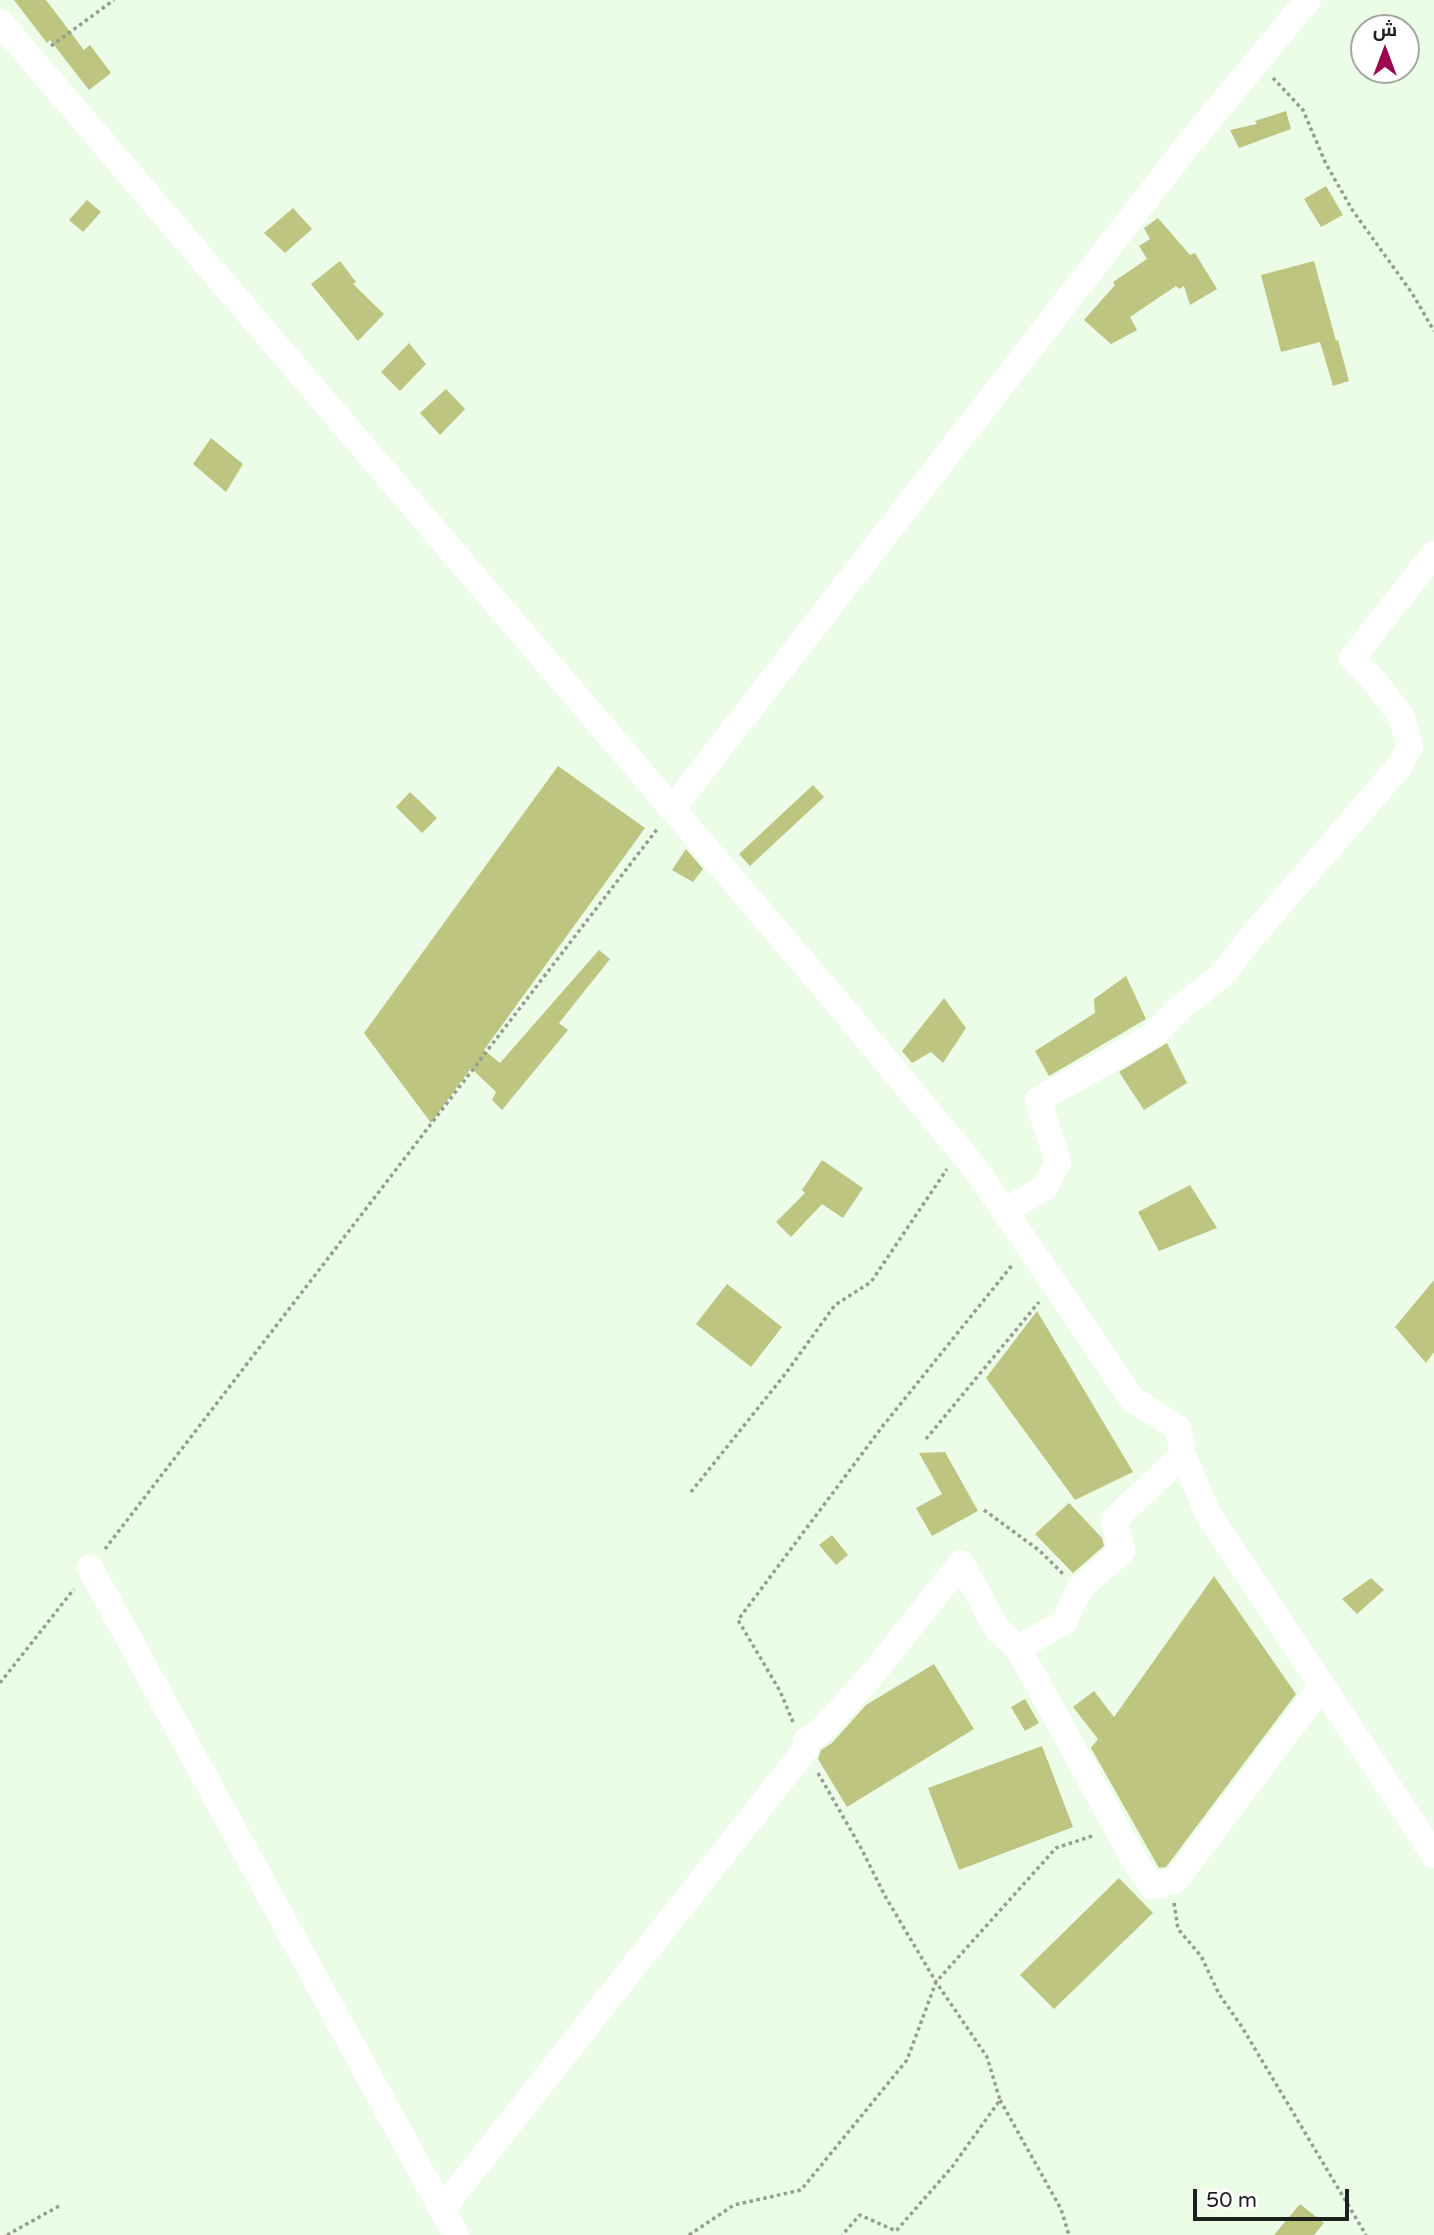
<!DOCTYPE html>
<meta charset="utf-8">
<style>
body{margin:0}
#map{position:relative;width:1434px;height:2235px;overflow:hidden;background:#ebfde7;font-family:"Varela Round",Cairo,sans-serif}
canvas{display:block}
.north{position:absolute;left:1350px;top:14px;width:70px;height:70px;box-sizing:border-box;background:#fff;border:2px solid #a4a7a4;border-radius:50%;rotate:0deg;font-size:19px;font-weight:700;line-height:28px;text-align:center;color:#1c221b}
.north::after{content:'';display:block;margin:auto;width:24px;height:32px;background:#9d054f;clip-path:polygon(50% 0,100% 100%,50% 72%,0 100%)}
.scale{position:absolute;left:1193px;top:2189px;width:156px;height:32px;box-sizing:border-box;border:4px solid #1c221b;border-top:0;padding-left:9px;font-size:21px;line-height:24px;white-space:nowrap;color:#1c221b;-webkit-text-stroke:5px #fff;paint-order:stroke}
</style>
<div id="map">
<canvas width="1434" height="2235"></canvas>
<div class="north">ش</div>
<div class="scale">50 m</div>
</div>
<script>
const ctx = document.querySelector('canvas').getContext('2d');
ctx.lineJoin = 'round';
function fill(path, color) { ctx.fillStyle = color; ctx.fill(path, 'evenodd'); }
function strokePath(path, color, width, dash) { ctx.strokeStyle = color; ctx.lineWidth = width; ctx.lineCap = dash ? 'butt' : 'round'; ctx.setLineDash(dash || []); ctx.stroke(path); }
fill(new Path2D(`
 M14,0H46L84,50L90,45L111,73L89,90L50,40L47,43Z
 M1286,111L1291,129L1239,148L1230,130L1257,124L1255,121Z
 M1326,186L1343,215L1321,227L1304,199Z
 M87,200L101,212L83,232L69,220Z
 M293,208L312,229L285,253L264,233Z
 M1158,218L1190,255L1195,253L1217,289L1190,305L1184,286L1179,289L1176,286L1130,317L1137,330L1111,344L1084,320L1115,285L1113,282L1147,259L1139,246L1150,239L1144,228Z
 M340,261L356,282L353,284L384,314L358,341L311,284Z
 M1314,261L1336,341L1338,340L1349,381L1333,386L1320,342L1281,352L1261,275Z
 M409,343L426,364L400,391L381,372Z
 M446,389L465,409L440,435L420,413Z
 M211,438L243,464L226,492L193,464Z
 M558,766L645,828L484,1050L500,1063L599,950L610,959L559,1023L568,1030L502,1110L492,1100L496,1092L471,1068L431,1123L364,1033Z
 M813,785L824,797L750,866L739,854Z
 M410,792L437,818L422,833L396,807Z
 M686,849L703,869L693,882L672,870Z
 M1126,976L1146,1019L1049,1076L1035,1051L1095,1013L1094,999Z
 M944,998L966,1028L943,1063L931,1052L912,1063L902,1051Z
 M1167,1043L1187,1083L1144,1110L1119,1072Z
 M822,1160L863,1188L843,1218L822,1204L791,1237L776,1222L805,1193L802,1190Z
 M1190,1185L1217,1228L1159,1251L1138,1212Z
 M1434,1280V1352L1426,1363L1395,1327Z
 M727,1284L782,1327L751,1367L696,1324Z
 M1037,1311L1133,1472L1075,1500L986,1378Z
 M945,1452L978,1511L932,1536L916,1508L942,1494L919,1453Z
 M1069,1503L1102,1538L1104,1546L1073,1573L1035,1534Z
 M832,1535L848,1555L836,1565L819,1545Z
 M1214,1576L1296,1694L1166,1867L1159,1868L1091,1748L1098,1739L1073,1707L1094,1691L1114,1717Z
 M1371,1578L1384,1590L1357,1614L1342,1599Z
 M934,1664L974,1729L847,1807L818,1759L821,1750L832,1743L866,1705Z
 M1025,1699L1039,1723L1025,1731L1011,1707Z
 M1042,1746L1073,1827L959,1870L928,1788Z
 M1119,1878L1153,1913L1054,2009L1020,1975Z
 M1300,2204L1324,2223L1314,2235H1274Z`), '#bec580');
strokePath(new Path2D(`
 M51,46L114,0
 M1273,78L1303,110L1326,164L1353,211L1412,293L1434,331
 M926,1439L1039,1302
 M691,1492L786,1373L835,1305L871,1282L947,1169
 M984,1510L1040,1551L1064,1575
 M105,1549L658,828
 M0,1683L74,1589
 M793,1722L780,1691L738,1620L882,1427L1013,1264
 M818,1773L861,1848L885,1896L936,1982L987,2057L1000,2100L952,2167L896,2231L860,2215L842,2235
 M1174,1903L1178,1929L1201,1956L1219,1994L1242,2027L1366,2235
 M1000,2100L1061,2209L1069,2235
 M7,2235L59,2206
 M689,2235L734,2205L801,2190L907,2060L936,1982L1056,1848L1095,1835`), '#929f8f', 3.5, [3.5, 3.5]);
strokePath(new Path2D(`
 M0,22L827,990L976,1169L1132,1399L1178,1428L1183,1455L1209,1516L1434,1855
 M672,809L1188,145L1308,0
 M1004,1212L1045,1187L1058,1162L1038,1100L1152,1036L1180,1008L1221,976L1255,933L1399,767L1410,746L1401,716L1377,684L1352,658L1434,554
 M90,1568L456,2235
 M1018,1648L1136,1863L1152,1886L1175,1881L1322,1686
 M442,2209L805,1750L806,1741L820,1732L871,1676L961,1563L997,1629L1018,1648L1064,1622L1079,1589L1122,1551L1114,1520L1183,1455`), '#fff', 26);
</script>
